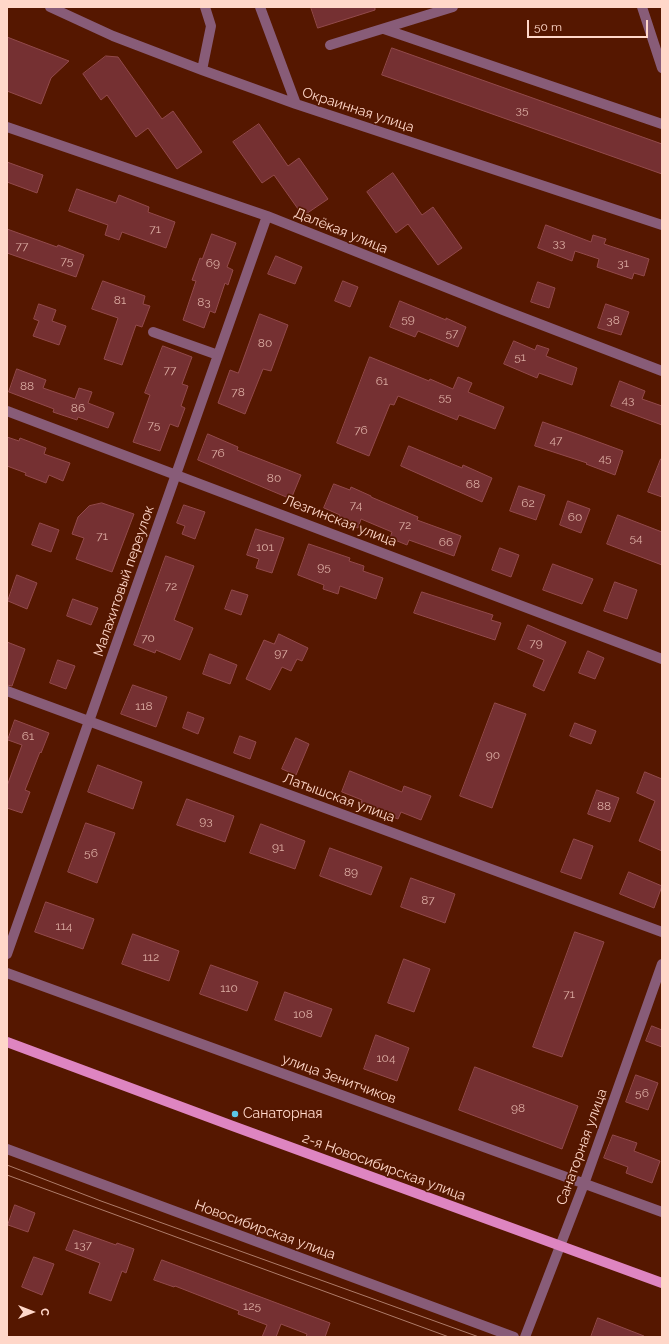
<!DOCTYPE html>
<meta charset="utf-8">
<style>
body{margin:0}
#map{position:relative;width:669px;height:1344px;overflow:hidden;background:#551700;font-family:Raleway,sans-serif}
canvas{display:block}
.frame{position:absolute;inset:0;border:8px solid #ffd7c9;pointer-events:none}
.north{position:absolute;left:12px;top:1292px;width:40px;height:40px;-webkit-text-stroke:3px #551700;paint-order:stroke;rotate:90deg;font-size:11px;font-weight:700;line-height:16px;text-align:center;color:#ffd7c9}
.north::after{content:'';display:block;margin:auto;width:14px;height:18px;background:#ffd7c9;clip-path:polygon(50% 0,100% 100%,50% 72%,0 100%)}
.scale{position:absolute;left:527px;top:20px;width:121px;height:18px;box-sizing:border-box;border:2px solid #ffd7c9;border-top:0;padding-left:5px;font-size:12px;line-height:14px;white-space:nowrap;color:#ffd7c9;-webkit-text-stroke:3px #551700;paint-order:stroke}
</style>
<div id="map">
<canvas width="669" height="1344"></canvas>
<div class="frame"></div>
<div class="north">С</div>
<div class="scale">50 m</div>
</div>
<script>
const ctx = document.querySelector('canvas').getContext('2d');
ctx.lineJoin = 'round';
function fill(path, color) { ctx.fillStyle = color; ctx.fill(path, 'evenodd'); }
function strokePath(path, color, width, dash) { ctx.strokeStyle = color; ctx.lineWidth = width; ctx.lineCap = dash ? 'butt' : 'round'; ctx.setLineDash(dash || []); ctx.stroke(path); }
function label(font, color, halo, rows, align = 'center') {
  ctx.font = font + ' Raleway,sans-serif'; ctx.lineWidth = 3.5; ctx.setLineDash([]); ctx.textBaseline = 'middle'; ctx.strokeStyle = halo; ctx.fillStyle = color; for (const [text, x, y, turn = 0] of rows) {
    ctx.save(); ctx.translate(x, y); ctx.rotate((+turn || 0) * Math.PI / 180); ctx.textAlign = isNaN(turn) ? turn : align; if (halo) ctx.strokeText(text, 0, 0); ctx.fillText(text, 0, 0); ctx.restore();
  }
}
const building = new Path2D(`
 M311,7H375V10L318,28Z
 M7,37L69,61L51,78L41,104L7,91Z
 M392,48L662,144V174L382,75Z
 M106,56L118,57L162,119L173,111L202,152L177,169L148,128L136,137L107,95L101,100L83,74Z
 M259,124L288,166L299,158L328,199L303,216L274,175L262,183L233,142Z
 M7,162L43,175L37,193L7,182Z
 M393,173L422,215L433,207L462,248L438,265L408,224L396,233L367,192Z
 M77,189L116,203L119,195L149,207L148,212L175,222L166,248L122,232L119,240L105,235L108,225L69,211Z
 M546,225L591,242L593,235L606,239L604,244L649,259L644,276L634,273L632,279L597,267L599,259L575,251L572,261L538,248Z
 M7,229L57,247L58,245L84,255L76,277L7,253Z
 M212,234L236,243L227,267L233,270L228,285L225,283L215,313L210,311L204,328L183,320L196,281L192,280L200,258L202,259Z
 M276,256L302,267L295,284L268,274Z
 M103,281L145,296L143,304L150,306L142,327L136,325L122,365L104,359L118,318L92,309Z
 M343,281L358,287L350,307L335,301Z
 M538,282L555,288L549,308L531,302Z
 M400,301L446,320V318L466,327L458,347L418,331L415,337L390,327Z
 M39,304L56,310L52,321L66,326L59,345L33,336L39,321L34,319Z
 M606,304L629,312L621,335L598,328Z
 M260,314L288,325L271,371L263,369L245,414L218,403L230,370L238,373Z
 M514,341L535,350L537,345L549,349L546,356L577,368L572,385L539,373L537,378L504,364Z
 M163,346L192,357L182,384L188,386L181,406L185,408L178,427L170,424L160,451L133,442L150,395L145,393Z
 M370,357L429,381L430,379L453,389L458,377L472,383L468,392L504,407L495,429L459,415L457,420L398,396L394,405L390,404L369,456L337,443Z
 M17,369L46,380L43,388L75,399L79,388L92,392L88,403L114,413L108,428L78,417L77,420L53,412L54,409L9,392Z
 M620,381L645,391L642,399L662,406V425L611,406Z
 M543,422L577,434L623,451L615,475L586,464L587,463L535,446Z
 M208,434L238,447L237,450L301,475L291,499L198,460Z
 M7,437L19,441L20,438L46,448L44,454L70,463L63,481L49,475L46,483L25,475L26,473L7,466Z
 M409,446L462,468L463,465L492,478L482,502L401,466Z
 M661,459H662V497L648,492Z
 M334,484L350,490L351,487L371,496V497L418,517L417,520L461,536L454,556L409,540L407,545L390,538L392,532L361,519L358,528L338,520L340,515L324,508Z
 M519,486L545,495L536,520L510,511Z
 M568,501L590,509L581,533L560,525Z
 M102,503L134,514L112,572L76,559L84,538L72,534L78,517L89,506Z
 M184,505L205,512L195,539L182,534L185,526L177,523Z
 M618,515L662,532V565L607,544Z
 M40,523L59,530L51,552L32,545Z
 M256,529L284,538L272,573L256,568L259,559L247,555Z
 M309,544L350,558L349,561L364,566L363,571L383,578L376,599L340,586L338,594L323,589L324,585L298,575Z
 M500,548L519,555L511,577L492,570Z
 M166,556L194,566L174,620L193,628L180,660L156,650L155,653L134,645Z
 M553,564L593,579L582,604L543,590Z
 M17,575L37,583L27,609L8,601Z
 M615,582L637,590L627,619L604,611Z
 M232,590L248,595L241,615L225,609Z
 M422,592L493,615L491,620L501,623L495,640L414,613Z
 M73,599L98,608L91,625L67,616Z
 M528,625L566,642L544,691L533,686L544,660L518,649Z
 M279,634L308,648L302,661L297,659L291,671L282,667L270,690L246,679L264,640L274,644Z
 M7,642L25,649L12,686L7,685Z
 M588,651L604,658L595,679L579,673Z
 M210,654L237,665L230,684L203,674Z
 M58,660L75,666L66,689L50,683Z
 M133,685L167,697L156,727L121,714Z
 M495,703L526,714L492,808L460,796Z
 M188,712L204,718L198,734L183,728Z
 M15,720L49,733L41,753L40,752L25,790L30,792L22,813L7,808V786L22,745L8,740Z
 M575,723L596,731L591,744L570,736Z
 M240,736L256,742L250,759L234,753Z
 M296,738L309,744L296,775L282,769Z
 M98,765L142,782L133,809L88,792Z
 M350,771L402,792L404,786L431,796L421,820L401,812L398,819L361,804L362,800L342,792Z
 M645,772L662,779V851L639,841L655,801L637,793Z
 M597,790L619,798L610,822L588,814Z
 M187,799L234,816L225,842L177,825Z
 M86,823L115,833L97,883L68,872Z
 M261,824L305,841L295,869L250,853Z
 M574,839L593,846L581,879L561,872Z
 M330,848L382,867L371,895L320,876Z
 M629,872L662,886L654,908L620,894Z
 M411,878L455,894L445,923L401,907Z
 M46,902L94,919L83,949L35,932Z
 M575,932L604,942L562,1057L533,1047Z
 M133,934L179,951L169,981L122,964Z
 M404,959L430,969L414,1012L388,1003Z
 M211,965L258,982L247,1011L200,994Z
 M285,992L332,1009L321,1037L275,1020Z
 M652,1026L662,1030V1047L646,1041Z
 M376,1035L409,1048L397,1081L364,1069Z
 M475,1067L578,1106L562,1149L459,1110Z
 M636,1075L658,1083L648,1110L626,1102Z
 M613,1135L637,1143L634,1151L660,1161L652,1183L626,1173L628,1167L604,1158Z
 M15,1205L35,1213L28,1232L8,1225Z
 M74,1230L116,1245L117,1243L134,1249L126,1273L122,1271L111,1301L89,1293L100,1263L66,1250Z
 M34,1257L54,1264L42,1295L22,1287Z
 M162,1260L330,1323L325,1337H306L307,1334L281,1324L276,1337H262L267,1325L238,1314L239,1311L175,1286L174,1287L154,1280Z
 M598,1318L644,1336V1337H591Z`);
fill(building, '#753032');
strokePath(building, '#924a4b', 1);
strokePath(new Path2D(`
 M50,7L113,36L202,70L296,104L662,225
 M260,7L296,104
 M642,7L662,68
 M384,29L662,124
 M330,45L453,7
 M202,70L211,26L205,7
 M7,127L267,216L503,310L662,371
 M153,332L218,355
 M7,411L662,659
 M7,691L662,932
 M7,954L267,216
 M7,973L662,1212
 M7,1149L514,1337
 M525,1337L584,1184L662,964`), '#885c78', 10);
strokePath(new Path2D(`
 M7,1042L230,1125L662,1283`), '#de85c1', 10);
strokePath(new Path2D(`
 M7,1165L101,1201L479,1337
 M7,1175L449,1337`), '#ae7c69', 1);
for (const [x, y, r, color] of [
 [235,1114,4,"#5cc7e7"]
]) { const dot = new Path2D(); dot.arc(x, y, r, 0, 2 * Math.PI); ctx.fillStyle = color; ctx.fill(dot); strokePath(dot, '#551700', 1.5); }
label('12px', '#dcada3', null, [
 ["35",522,110],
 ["71",155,229],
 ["33",559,243],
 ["77",22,246],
 ["75",67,261],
 ["69",213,263],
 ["31",623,263],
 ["81",120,300],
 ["83",204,302],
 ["59",408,319],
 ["38",613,320],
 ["57",452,333],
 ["80",265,343],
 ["51",520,357],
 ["77",170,370],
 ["61",382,381],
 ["88",27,386],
 ["78",238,392],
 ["55",445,397],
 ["43",628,400],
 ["86",78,408],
 ["75",154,425],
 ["76",361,430],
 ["47",556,440],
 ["76",218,453],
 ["45",605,458],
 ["80",274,478],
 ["68",473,484],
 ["62",528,503],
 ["74",356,505],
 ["60",575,517],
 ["72",405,525],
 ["71",102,536],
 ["54",636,538],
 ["66",446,542],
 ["101",265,547],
 ["95",324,567],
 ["72",171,586],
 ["70",148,638],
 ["79",536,643],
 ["97",281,653],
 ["118",144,706],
 ["61",28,736],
 ["90",493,755],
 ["88",604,806],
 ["93",206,821],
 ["91",278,847],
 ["56",91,853],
 ["89",351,872],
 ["87",428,900],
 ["114",64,926],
 ["112",151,957],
 ["110",229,988],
 ["71",569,994],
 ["108",303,1014],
 ["104",386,1058],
 ["56",642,1093],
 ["98",518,1108],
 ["137",83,1245],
 ["125",252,1306]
]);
label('14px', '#ffd7c9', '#551700', [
 ["Окраинная улица",358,110,18],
 ["Далёкая улица",341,231,22],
 ["Лезгинская улица",340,521,21],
 ["Малахитовый переулок",124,581,-71],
 ["Латышская улица",339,798,20],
 ["улица Зенитчиков",339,1079,20],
 ["Санаторная улица",582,1147,-70],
 ["2-я Новосибирская улица",384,1167,20],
 ["Новосибирская улица",265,1230,20]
]);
label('14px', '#ffd7c9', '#551700', [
 ["Санаторная",243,1114]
], 'left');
</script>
